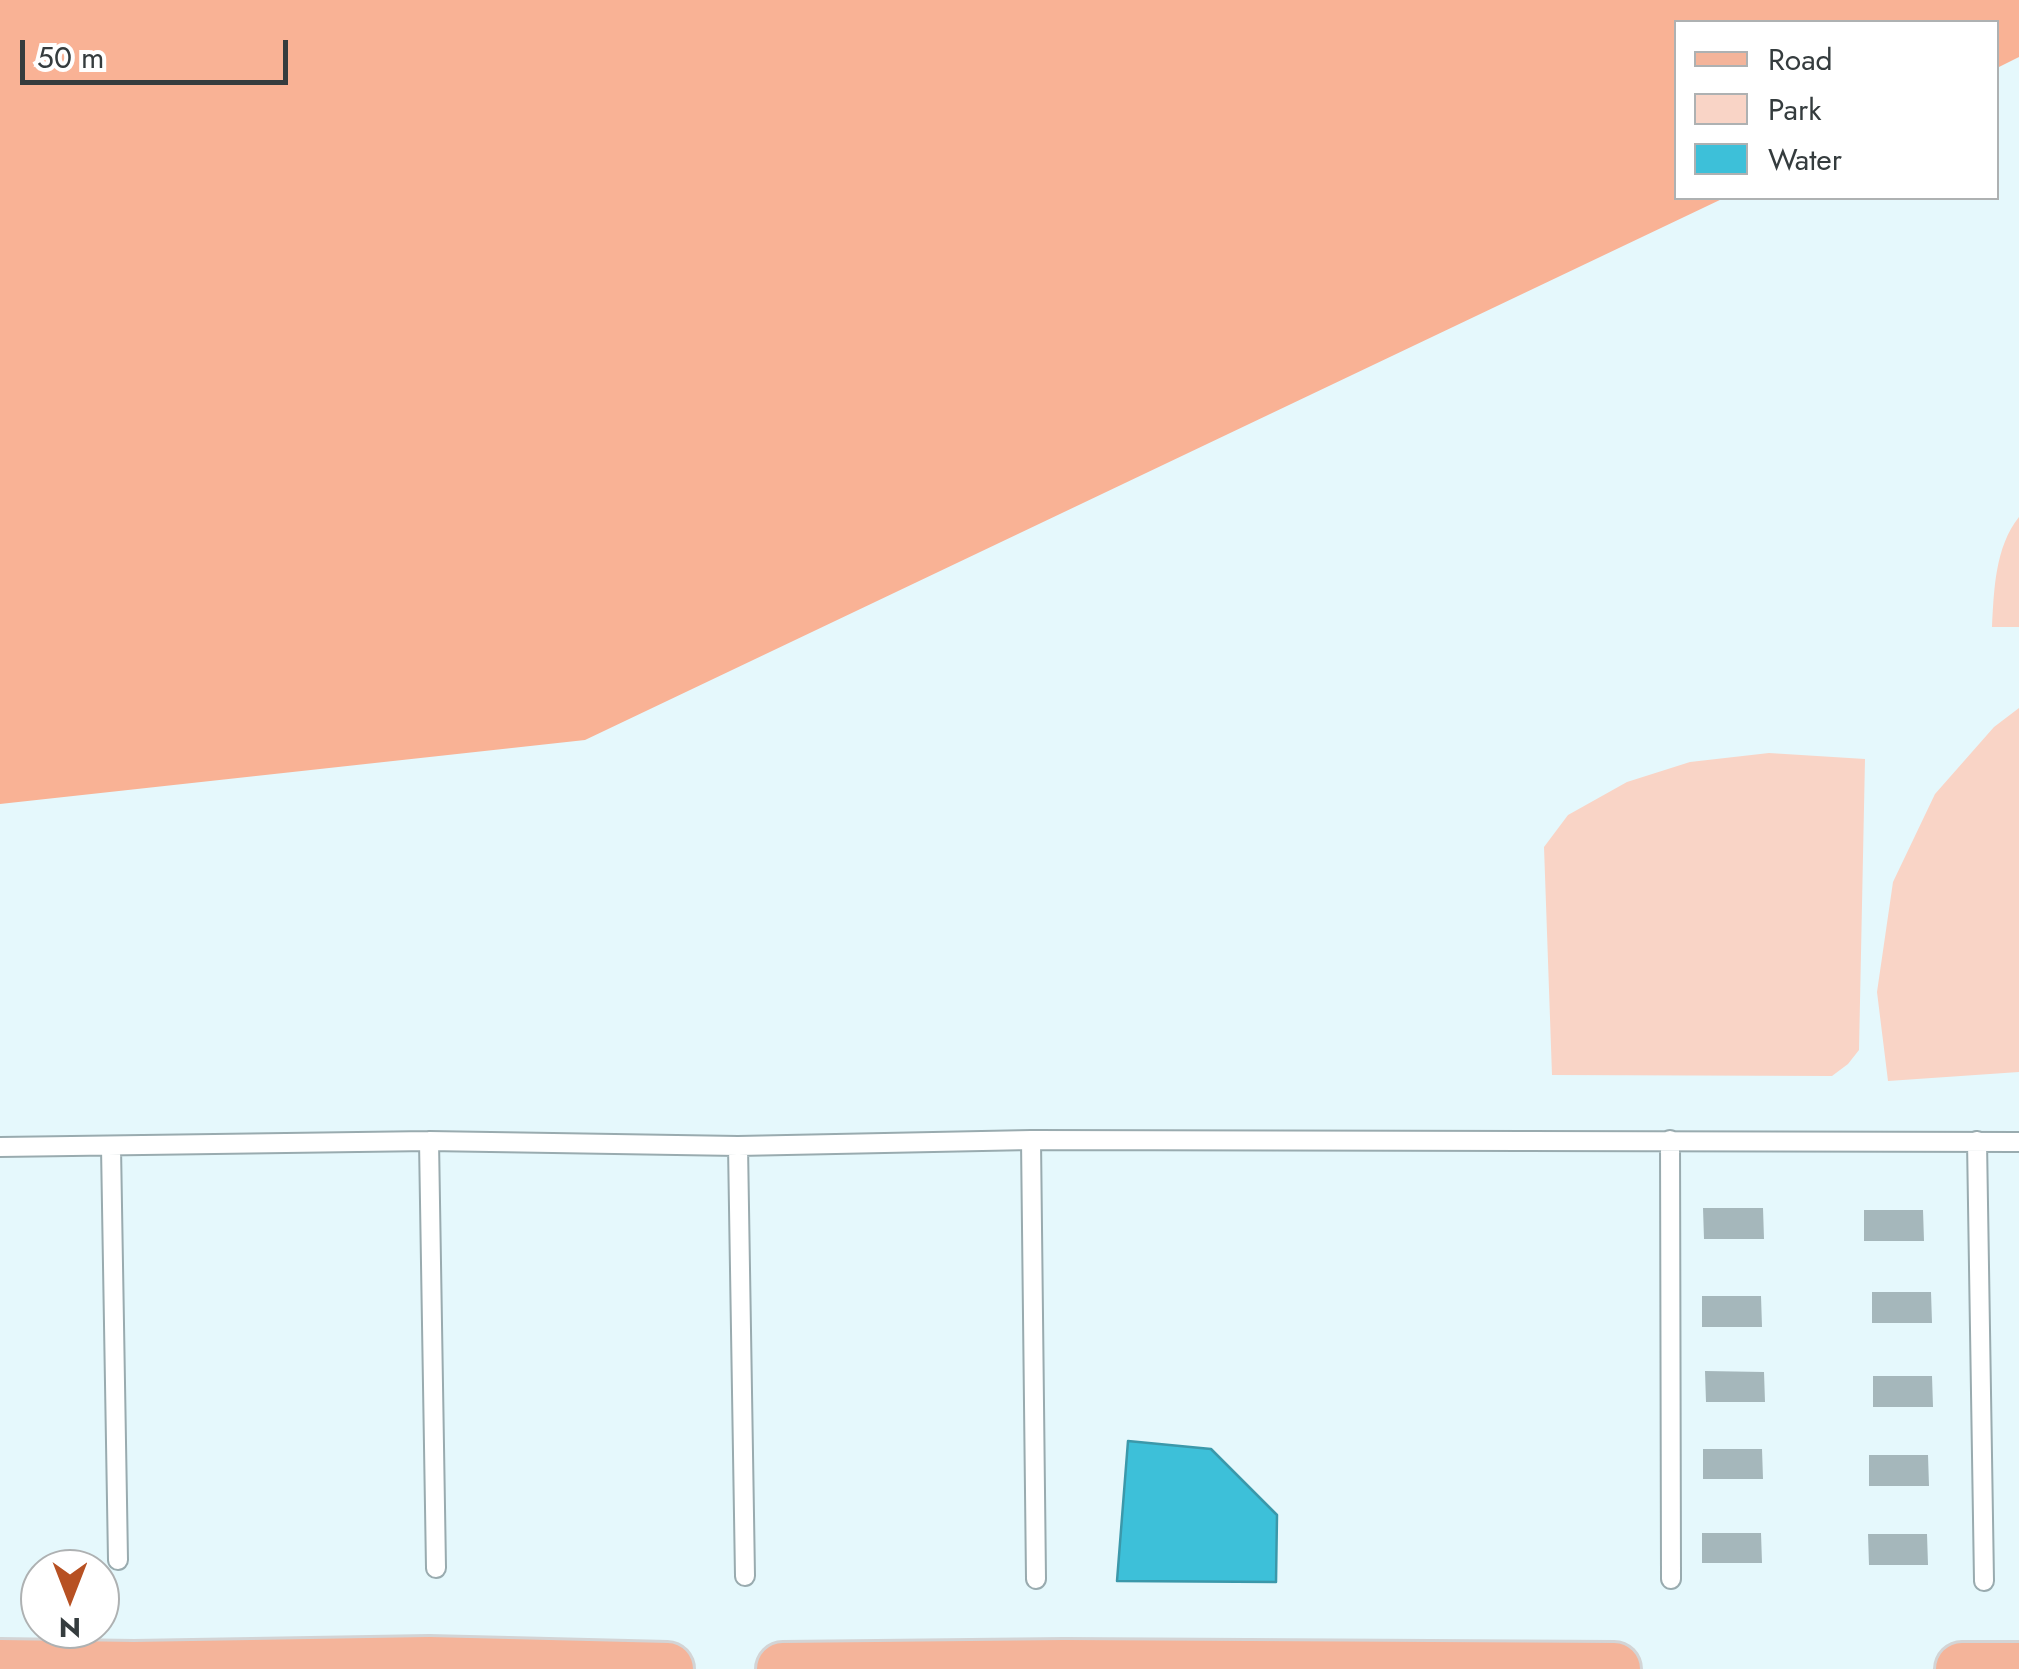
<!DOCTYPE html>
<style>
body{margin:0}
#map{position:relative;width:2019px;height:1669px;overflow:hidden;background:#e5f8fc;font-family:Jost,sans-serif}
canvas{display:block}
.legend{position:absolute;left:1674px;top:20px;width:325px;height:180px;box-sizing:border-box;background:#fff;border:2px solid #aeb1b2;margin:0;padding:12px 18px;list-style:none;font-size:30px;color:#353c3e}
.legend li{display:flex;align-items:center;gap:20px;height:50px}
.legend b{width:50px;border:2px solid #aeb1b2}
.north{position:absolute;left:20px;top:1549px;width:100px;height:100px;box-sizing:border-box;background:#fff;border:2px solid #aeb1b2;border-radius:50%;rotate:180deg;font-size:28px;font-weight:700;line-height:40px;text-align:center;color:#353c3e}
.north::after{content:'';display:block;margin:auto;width:35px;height:45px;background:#b75123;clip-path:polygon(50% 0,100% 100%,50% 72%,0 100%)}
.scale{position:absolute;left:20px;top:40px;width:268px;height:45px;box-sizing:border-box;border:5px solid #353c3e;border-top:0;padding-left:12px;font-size:30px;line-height:35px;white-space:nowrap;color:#353c3e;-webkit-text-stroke:8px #fff;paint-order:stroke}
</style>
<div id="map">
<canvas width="2019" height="1669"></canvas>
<ul class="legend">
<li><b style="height:12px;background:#f4b49a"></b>Road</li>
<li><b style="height:28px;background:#f9d4c6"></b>Park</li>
<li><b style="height:28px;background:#3dc0d9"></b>Water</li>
</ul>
<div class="north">N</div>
<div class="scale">50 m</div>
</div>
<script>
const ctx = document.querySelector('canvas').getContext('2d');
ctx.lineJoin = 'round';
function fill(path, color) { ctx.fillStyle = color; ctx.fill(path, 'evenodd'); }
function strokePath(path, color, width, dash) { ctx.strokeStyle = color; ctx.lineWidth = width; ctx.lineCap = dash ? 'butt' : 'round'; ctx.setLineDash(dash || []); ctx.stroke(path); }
fill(new Path2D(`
 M2019,517V627H1992C1994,590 1995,547 2019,517Z
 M2019,708V1072L1888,1081L1877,992L1893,882L1935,794L1994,727Z
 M1769,753L1865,759L1859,1050L1848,1064L1832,1076L1552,1075L1544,847L1568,815L1627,782L1690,762Z`), '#f9d4c6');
fill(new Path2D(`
 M0,0H2019V57L1997,68L1996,22H1676V198H1724L585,740L0,804Z`), '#f9b295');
const water = new Path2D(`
 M1128,1441L1211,1449L1277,1515L1276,1582L1117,1581Z`);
fill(water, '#3dc0d9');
strokePath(water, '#3b98aa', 2.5);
fill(new Path2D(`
 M1703,1208H1763L1764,1239H1704Z
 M1864,1210H1923L1924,1241H1864Z
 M1872,1292H1931L1932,1323H1872Z
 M1702,1296H1761L1762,1327H1702Z
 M1705,1371L1764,1372L1765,1402H1706Z
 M1873,1376H1932L1933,1407H1873Z
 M1703,1449H1762L1763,1479H1703Z
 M1869,1455H1928L1929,1486H1869Z
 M1702,1533H1761L1762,1563H1702Z
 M1868,1534H1927L1928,1565H1869Z`), '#a5b7bb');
const service = new Path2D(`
 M1031,1140L1036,1579
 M1670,1140L1671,1579
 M429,1141L436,1568
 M1977,1141L1984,1581
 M738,1146L745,1576
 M0,1147L429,1141L738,1146L1031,1140L2019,1142
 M111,1147L118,1560`);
const primary = new Path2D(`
 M0,1666L134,1668L429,1663L667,1669
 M783,1669L1064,1666L1614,1669
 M1962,1669H2019`);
strokePath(service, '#99abaf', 22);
strokePath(primary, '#d3d4d5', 58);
strokePath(service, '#fff', 18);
strokePath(primary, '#f4b49a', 52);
</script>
